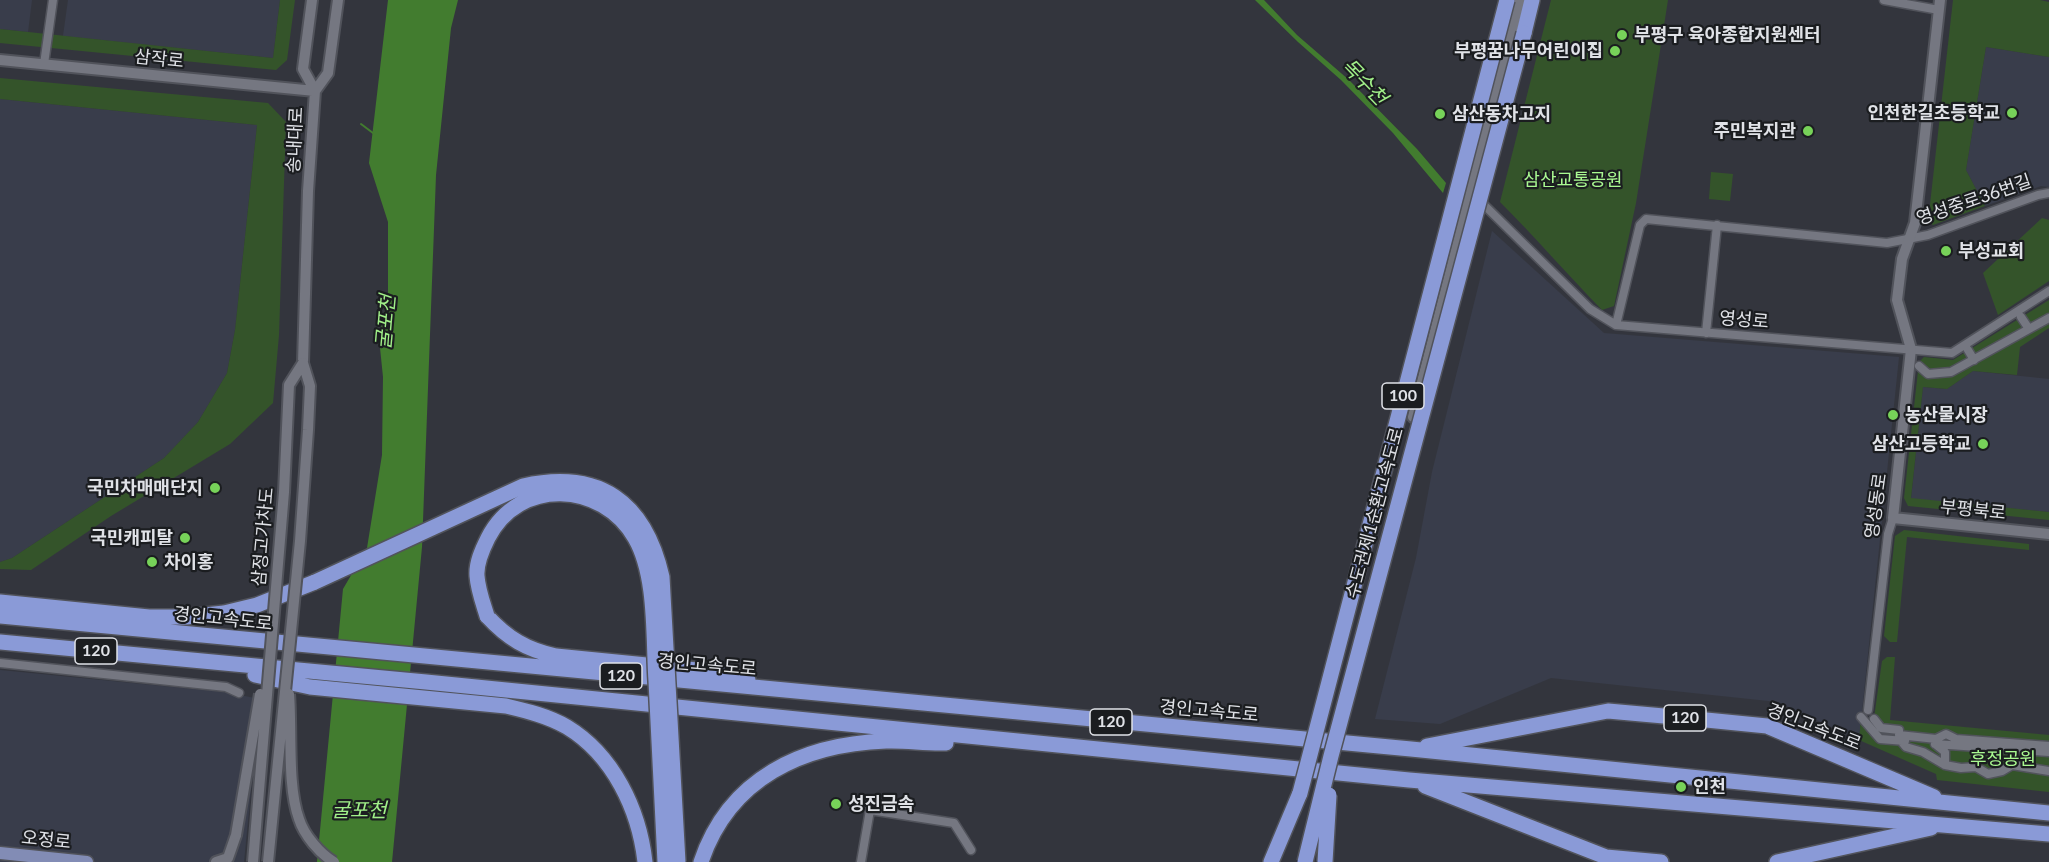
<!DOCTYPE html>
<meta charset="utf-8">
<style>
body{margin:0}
canvas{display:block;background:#33353d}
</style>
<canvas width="2049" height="862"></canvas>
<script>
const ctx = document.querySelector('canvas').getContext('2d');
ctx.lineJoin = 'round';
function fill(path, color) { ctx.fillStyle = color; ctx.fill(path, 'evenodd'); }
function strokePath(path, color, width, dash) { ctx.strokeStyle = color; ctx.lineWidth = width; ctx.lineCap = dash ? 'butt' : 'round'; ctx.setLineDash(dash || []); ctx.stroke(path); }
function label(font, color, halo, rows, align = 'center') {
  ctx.font = font + ' Lato,"Noto Sans KR",sans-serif'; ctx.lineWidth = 4.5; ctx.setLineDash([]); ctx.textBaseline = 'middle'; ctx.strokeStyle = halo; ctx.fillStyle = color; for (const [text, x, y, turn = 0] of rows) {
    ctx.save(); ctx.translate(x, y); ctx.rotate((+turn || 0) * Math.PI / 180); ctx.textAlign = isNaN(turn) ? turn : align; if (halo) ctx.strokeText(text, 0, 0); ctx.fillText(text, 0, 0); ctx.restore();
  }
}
fill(new Path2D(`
 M0,0H32L28,32L0,29Z
 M68,0H280L273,58L63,36Z
 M1986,47L2049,57V187L2041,186L1985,206L1966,170Z
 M0,99L257,125L235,330L227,373L198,422L164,458L12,558L0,562Z
 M1492,231L1604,333L1899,357L1859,740L1778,702L1551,678L1440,724L1375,719L1416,558L1432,472Z
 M1973,371L2049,379V512L1911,499L1923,387L1947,389Z
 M0,670L224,692L260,699L244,862H0Z`), '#393d4b');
fill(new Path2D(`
 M280,0H295L287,60L276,70L0,43V29L273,58Z
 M1551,0H1668L1636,203L1614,306L1602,310C1567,274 1535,237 1500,202Z
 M1953,0H2040L2049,2V57L1986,47L1966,170L1985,206L1933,225L1928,222Z
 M0,78L268,103L286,122L279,335L273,403L230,444L111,516L31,570L0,569V562L12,558L164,458L198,422L227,373L235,330L257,125L0,99Z
 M1711,172L1733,174L1730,201L1709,199Z
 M2042,218L2049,220V281L1998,315L1983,273Z
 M2049,300V328L2020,347L2017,375L1973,371L1947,389L1923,387L1911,498L2049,512V520L1908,506L1904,498L1919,362L1924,357L1953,360Z
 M1904,530L2029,544V550L1907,537L1897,642H1890L1884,636L1895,536Z
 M1887,657H1895L1890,720L2049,735V792L1937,780L1936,774L1859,740L1861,717L1874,718L1882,661Z`), '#34542a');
fill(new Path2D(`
 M388,0H458L451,28L436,175L422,547L392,862H317L343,589L367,548L382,455L383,377L379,338L388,296V222L369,163Z
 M1255,0H1264L1297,35L1349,80L1417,149L1446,183L1443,193L1393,133L1341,80L1298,42Z`), '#427c2f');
strokePath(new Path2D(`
 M361,124L373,133`), '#427c2f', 2);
const street = new Path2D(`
 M1884,0L1939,10
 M44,64L53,0
 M1479,200L1590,309L1616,325L1952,353L2049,291
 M2021,317L2029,329
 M1616,325L1640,225L1646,219L1887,243L1928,235L2038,195L2049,193
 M1706,333L1717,225
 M1968,350L1974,360
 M1919,366L1928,374L1951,372L2049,318
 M0,663L226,687L239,693
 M1868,710L1888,534L1893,518
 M1861,717L1880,739L1905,741
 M1874,719L1881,728L1899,730V735L1936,739L1946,734L1956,739L2049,746
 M1901,741L1906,747L1923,752L1945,765L1961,768L1976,767L1988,774L2002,771L2012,765L2049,771
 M1935,744L2049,752
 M1935,744L1945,752V765
 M861,862L870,810L954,823L971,850`);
const secondary = new Path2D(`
 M1940,0L1915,223L1902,259L1897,300L1911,349L1893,518L2049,534
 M0,60L315,91
 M315,91L328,73L338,0
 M303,363L308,191L315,91L303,69L312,0
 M1413,417L1520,0
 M216,862L228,858L236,835`);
const primary = new Path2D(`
 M0,853L87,862`);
const highway = new Path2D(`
 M1524,33L1532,0
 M0,602L149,617H186L224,613L257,605L315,582
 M0,616L1411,749L2049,813
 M487,616C507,638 527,650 556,656L707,671L748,680
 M0,642L426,682L1409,780L2049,834
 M255,675L310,687L506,706C527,711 548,716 567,727C613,755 639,809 645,862
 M1427,746L1608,711L1686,718L1767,726L1934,797
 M1425,786L1606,857L1661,862
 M701,862C729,778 803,744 886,741C906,740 926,744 946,743
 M1271,862L1300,793
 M1777,862L1931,828`);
strokePath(street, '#51535b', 11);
strokePath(secondary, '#51535b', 14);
strokePath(primary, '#51535b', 15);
strokePath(highway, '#51535b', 18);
strokePath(street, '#757781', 8);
strokePath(secondary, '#757781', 10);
strokePath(primary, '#828cb5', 12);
strokePath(highway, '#8a9ad7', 15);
const secondaryBridge = new Path2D(`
 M289,694C292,731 287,786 299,819C304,835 320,854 334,862
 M236,835L260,694
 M253,862L284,492L289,385L303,363
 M268,862L300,541L308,430L310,386L303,363`);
const highwayBridge = new Path2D(`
 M315,582L523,486C600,469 645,502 662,577L678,862
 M487,616C483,603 478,590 477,576C476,563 482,550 488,538C519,477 602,481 635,538C657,576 653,638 656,681C659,741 662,802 665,862
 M1300,793L1507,0
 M1305,862L1331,756L1524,33
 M1325,862L1329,795`);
strokePath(secondaryBridge, '#51535b', 14, []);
strokePath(highwayBridge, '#51535b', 18, []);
strokePath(secondaryBridge, '#757781', 10);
strokePath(highwayBridge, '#8a9ad7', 15);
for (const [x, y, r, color] of [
 [1622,35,6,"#77d259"],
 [1615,51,6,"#77d259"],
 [2012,113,6,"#77d259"],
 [1440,114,6,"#77d259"],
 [1808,131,6,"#77d259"],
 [1946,251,6,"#77d259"],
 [1893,415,6,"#77d259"],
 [1983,444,6,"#77d259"],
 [215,488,6,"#77d259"],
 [185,538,6,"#77d259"],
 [152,562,6,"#77d259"],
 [1681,787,6,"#77d259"],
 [836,804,6,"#77d259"]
]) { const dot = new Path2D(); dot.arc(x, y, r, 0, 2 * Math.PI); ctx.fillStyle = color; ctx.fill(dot); strokePath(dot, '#1b1d20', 2); }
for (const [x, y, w] of [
 [1403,396,42],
 [96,651,42],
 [621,676,42],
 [1685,718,42],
 [1111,722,42]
]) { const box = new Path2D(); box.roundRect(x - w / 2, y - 13, w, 26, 4.5); ctx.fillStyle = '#1b1d20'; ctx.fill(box); strokePath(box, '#e0e2e7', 1.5); }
label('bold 16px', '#e0e2e7', null, [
 ["100",1403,396],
 ["120",96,651],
 ["120",621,676],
 ["120",1685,718],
 ["120",1111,722]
]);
label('bold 18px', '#e0e2e7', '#1b1d20', [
 ["부평구 육아종합지원센터",1634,35],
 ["부평꿈나무어린이집",1603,51,"right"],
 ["인천한길초등학교",2000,113,"right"],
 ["삼산동차고지",1452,114],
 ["주민복지관",1796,131,"right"],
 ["부성교회",1958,251],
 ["농산물시장",1905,415],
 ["삼산고등학교",1971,444,"right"],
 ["국민차매매단지",203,488,"right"],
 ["국민캐피탈",173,538,"right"],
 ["차이홍",164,562],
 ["인천",1693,787],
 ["성진금속",848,804]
], 'left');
label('18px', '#e0e2e7', '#1b1d20', [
 ["삼작로",159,59,6],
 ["송내대로",295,140,-87],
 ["영성중로36번길",1974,200,-19],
 ["영성로",1744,320,5],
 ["영성동로",1876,506,-82],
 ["부평북로",1973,510,6],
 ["수도권제1순환고속도로",1375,513,-75],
 ["삼정고가차도",263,537,-85],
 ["경인고속도로",223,619,6],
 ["경인고속도로",707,665,5],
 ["경인고속도로",1209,711,5],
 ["경인고속도로",1814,727,21],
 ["오정로",46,840,6]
]);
label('18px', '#a9f991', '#1b1d20', [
 ["삼산교통공원",1573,180],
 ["후정공원",2003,759]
]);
label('italic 20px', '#a1f089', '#1b1d20', [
 ["목수천",1364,82,46],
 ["굴포천",386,322,-85],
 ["굴포천",359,811]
]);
</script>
